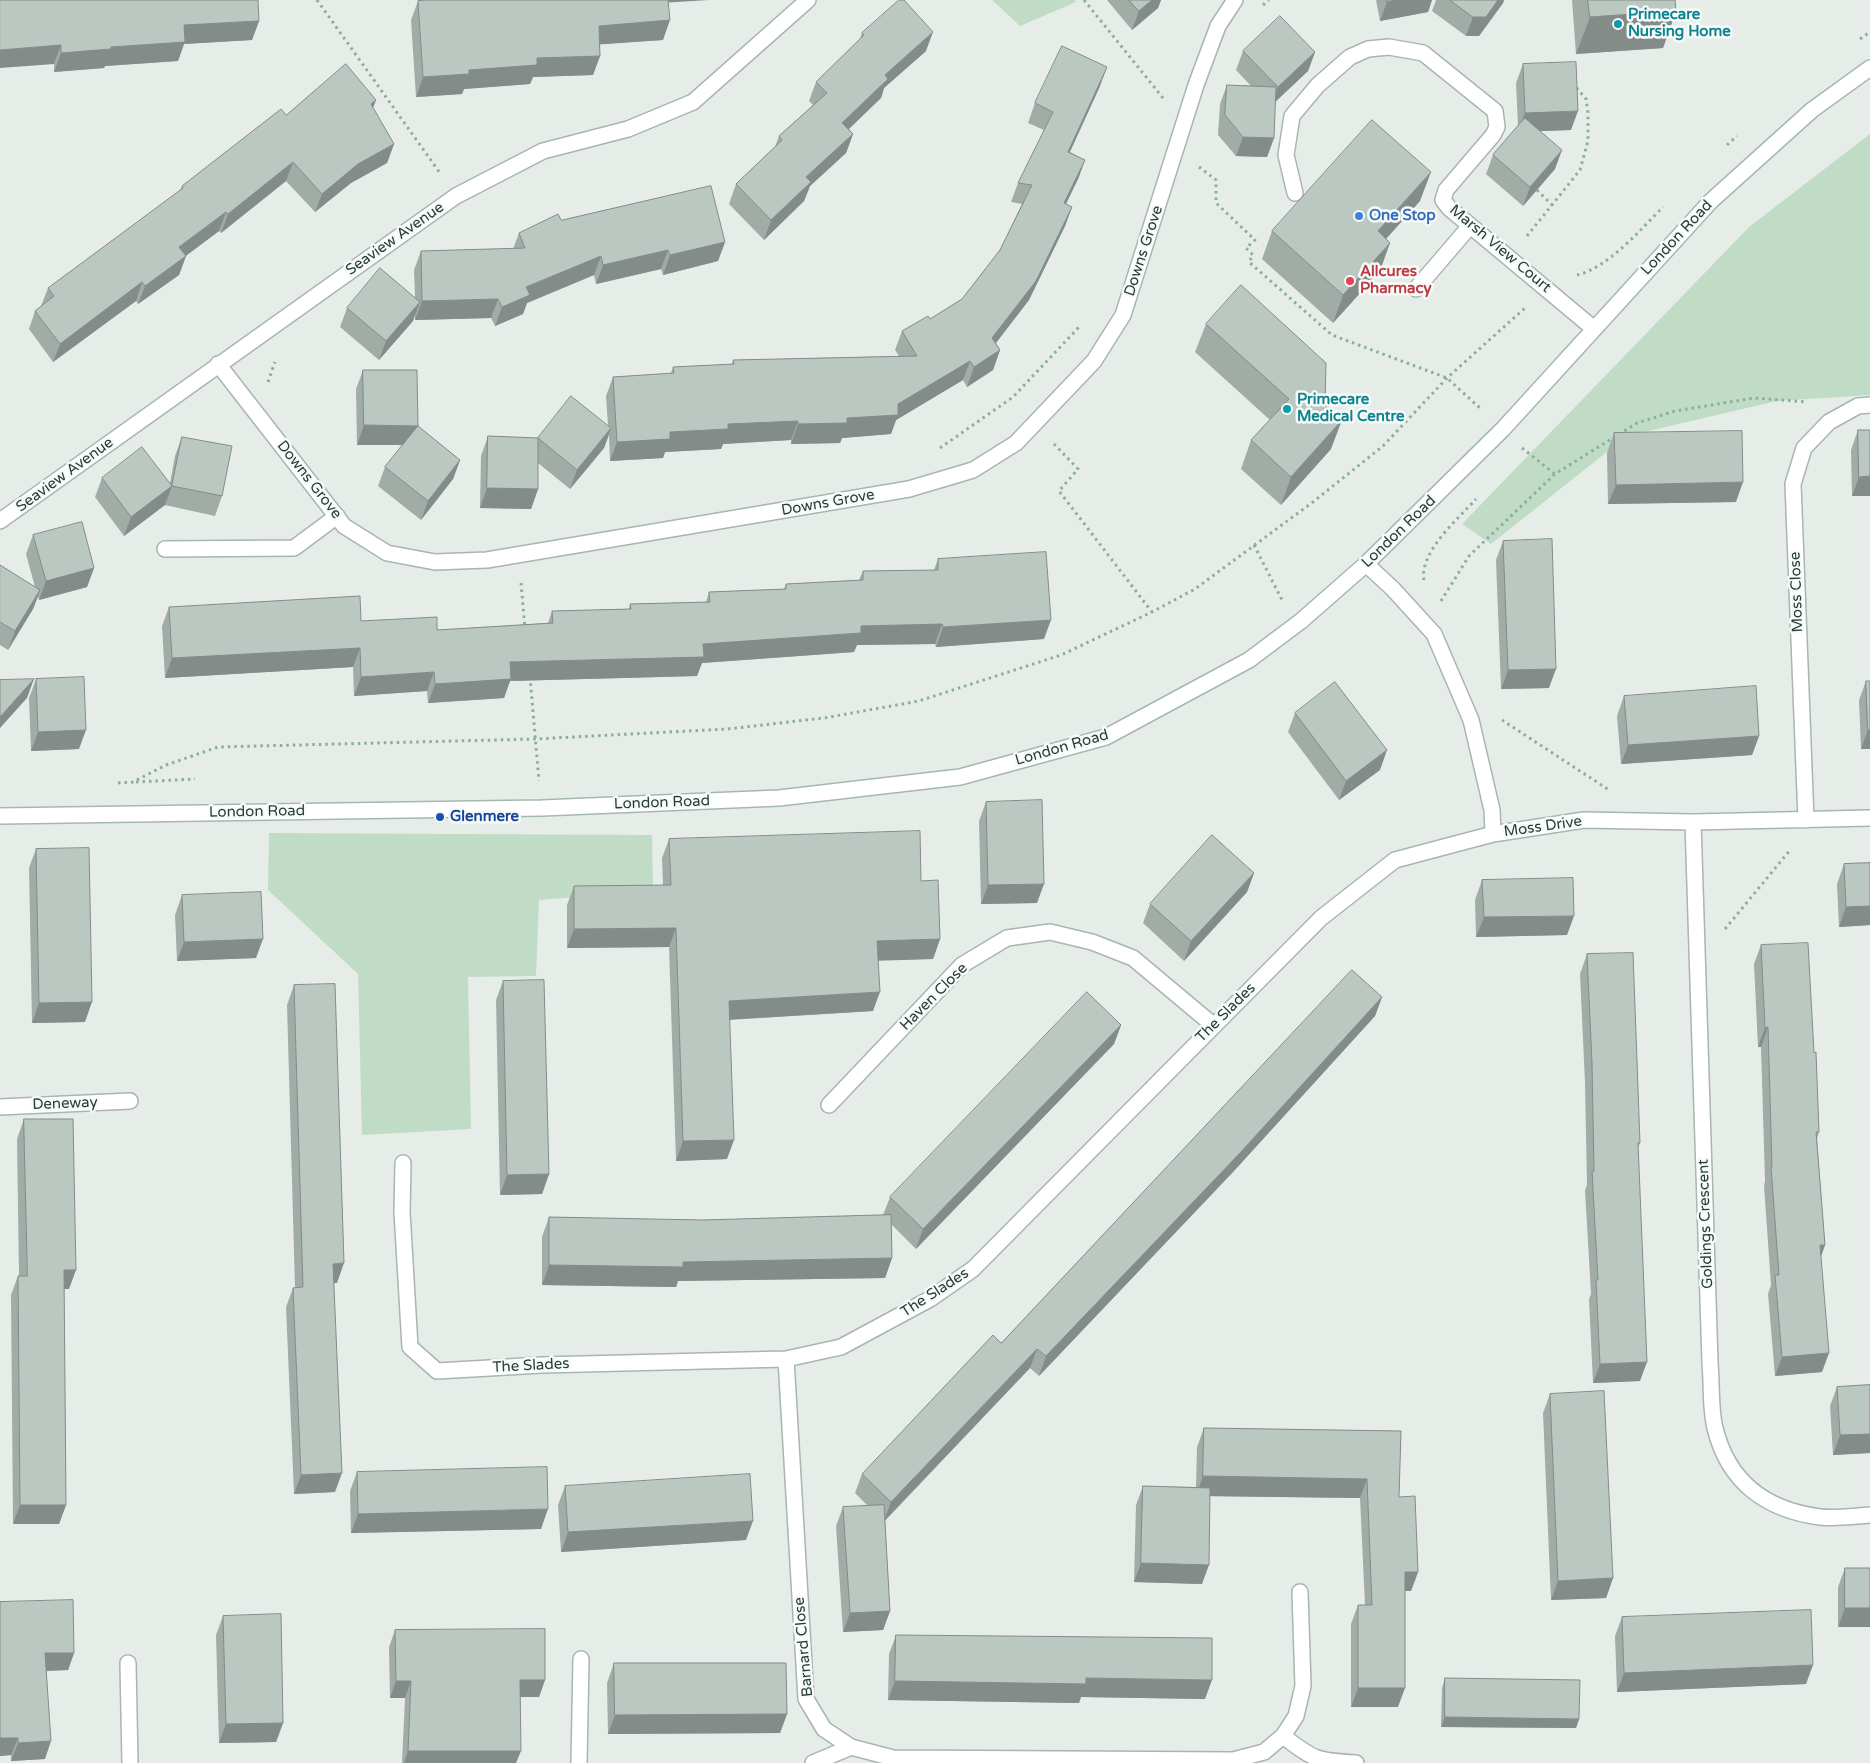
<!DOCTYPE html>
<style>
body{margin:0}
canvas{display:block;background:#e6ede9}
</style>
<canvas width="1870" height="1763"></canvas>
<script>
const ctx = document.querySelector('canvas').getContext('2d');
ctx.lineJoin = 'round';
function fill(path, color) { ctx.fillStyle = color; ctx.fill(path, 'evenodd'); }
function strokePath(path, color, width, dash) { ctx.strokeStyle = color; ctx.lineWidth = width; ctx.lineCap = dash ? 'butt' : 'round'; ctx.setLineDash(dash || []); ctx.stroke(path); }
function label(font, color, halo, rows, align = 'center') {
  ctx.font = font + ' "Varela Round",sans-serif'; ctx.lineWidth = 5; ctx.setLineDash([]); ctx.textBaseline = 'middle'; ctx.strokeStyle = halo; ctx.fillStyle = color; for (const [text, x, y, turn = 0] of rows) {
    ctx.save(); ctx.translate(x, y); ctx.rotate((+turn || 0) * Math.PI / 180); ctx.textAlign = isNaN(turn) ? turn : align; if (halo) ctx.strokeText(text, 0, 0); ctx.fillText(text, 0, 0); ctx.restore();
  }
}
fill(new Path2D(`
 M992,0H1075L1076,2L1020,26Z
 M1870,134V395L1777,401L1627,436L1491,544L1462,524L1749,227Z
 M269,833L652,835L653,891L539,900L536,976L468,977L471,1129L362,1135L358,974L268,890Z`), '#c1dcc6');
const service = new Path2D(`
 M1416,289L1470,226
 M165,549L294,548L337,516
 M579,1763L581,1659
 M813,1763L851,1747`);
const minor = new Path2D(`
 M1295,193L1286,155L1292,116L1318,85L1350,57L1368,49L1389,47L1423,53L1495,111L1497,127L1493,135L1446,190L1443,200L1449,208L1593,328
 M218,364L344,526L387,553L435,562L487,560L909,489L973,470L1016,443L1094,361L1123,315L1196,85L1218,26L1235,0
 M0,521L456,196L543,151L628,129L693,102L808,0
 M1366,564L1393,589L1434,634L1471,720L1492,810L1493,834L1584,820L1693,822L1870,818
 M1806,820L1793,484L1804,448L1829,422L1858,406L1870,405
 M1693,822L1710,1363C1712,1384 1710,1408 1715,1428C1728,1482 1766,1510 1820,1517C1836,1519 1854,1516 1870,1515
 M829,1105L962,965L1007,938L1050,932L1092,942L1133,958L1213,1025
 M0,1107L130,1101
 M403,1163L402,1212L410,1347L437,1371L542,1365L786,1359L841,1347L930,1299L973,1269L1321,918L1395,860L1493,834
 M786,1359L806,1699L824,1729L851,1747L893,1758L1233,1760L1264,1752L1283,1736L1296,1716L1303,1686L1300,1592
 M128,1663L130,1763
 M1283,1736C1314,1760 1317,1761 1356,1763`);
const secondary = new Path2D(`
 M0,816L542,808L779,798L960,777L1106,737L1249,660L1301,621L1366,564L1503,429L1711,201L1812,110L1870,68`);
strokePath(service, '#a9b5af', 18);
strokePath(minor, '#a9b5af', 18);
strokePath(secondary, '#a5b8b0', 18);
strokePath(new Path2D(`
 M317,0L440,173
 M1084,0L1163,98
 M1263,5L1269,0
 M1860,39L1870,32
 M1727,145L1737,136
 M1199,167L1216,180V203L1255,240L1246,248L1253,255L1249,262L1332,335L1447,378L1481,409
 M1537,190L1553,206
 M1527,236L1580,170L1588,141V113L1586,99L1575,86
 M1577,275C1608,268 1641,229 1663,207
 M268,382L275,362
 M1054,444L1078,469L1059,491L1152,612
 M940,448L1013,397L1080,326
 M1522,448L1555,474
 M1254,545L1282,600
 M1424,580C1419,552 1459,518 1476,499
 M521,583L525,629
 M1441,601L1469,556L1555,474L1637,423L1675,411L1754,398L1807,402
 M530,677L539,781
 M1502,720L1609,790
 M136,782L195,779
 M118,783L133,782L166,765L218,747L535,739L727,729L824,718L919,701L1061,655L1152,612L1195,589L1313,502L1383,446L1447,378L1525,308
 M1725,929L1791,849`), '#8aad9f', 3, [2.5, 4]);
strokePath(service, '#fff', 15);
strokePath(minor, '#fff', 15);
strokePath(secondary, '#fff', 15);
fill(new Path2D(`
 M0,0L259,21L252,40L184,44L178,61L105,66L104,68L54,72V64Z
 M1107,0H1161L1158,8L1132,30Z
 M1376,0H1432L1428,12L1380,21Z
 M1436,0H1504L1503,3L1479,36H1466L1432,11Z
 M1572,0H1675L1676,11L1663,48L1576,54Z
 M418,1L668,2L663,40L600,44V56L593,75L533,77L530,84L464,89L462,94L416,97L411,20Z
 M862,33L926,51L884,88L881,98L849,129L853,134L846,153L810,186L804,201L764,240L729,204L736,184L775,147L779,136L813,105L809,101L816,82L860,39Z
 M1243,51L1315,52L1308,71L1275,102L1274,138L1267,157L1236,156L1218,135L1220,104L1227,85L1251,86L1236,70Z
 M1523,64L1571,130L1540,131L1555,169L1523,206L1486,174L1493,155L1518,126L1516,83Z
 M1100,86L1070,152L1085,160L1078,179L1065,204L1072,207L1065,226L1029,300L996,343L1000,350L993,370L967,387L963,380L896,420L891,434L842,438L840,443L791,444V440L723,444L721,449L665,452L663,458L610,461L609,435L604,448L570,489L538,463V489L531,509L480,508L481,456L488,436L538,438L608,426L606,396L613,377L671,373L673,367L732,364L733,360L899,356L895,350L902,331L930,319L962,299L1000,250L1022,204L1011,202L1018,183L1044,130L1028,123L1035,103Z
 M376,100L373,108L394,144L387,163L351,183L315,212L286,181L221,233L219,231L186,256L179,275L138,304L136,301L53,362L29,329L35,311L41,306L48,288L180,191L182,186L286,115Z
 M1420,201L1386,239L1380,271L1333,323L1262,259L1272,231Z
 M561,220L725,242L718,261L663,275L661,269L596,284L594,275L527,303L523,314L495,326L491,318L415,320V314L413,321L379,360L340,327L347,308L415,297L414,270L421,251L513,249L519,233Z
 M1206,324L1325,405L1331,449L1281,505L1241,469L1251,440L1270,420L1195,352Z
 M363,370L418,426L460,460L453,479L421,520L378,486L385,467L403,445H357L356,389Z
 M1858,430L1870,496H1852L1851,450Z
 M1614,433L1736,502L1608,504L1607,453Z
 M182,437L222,496L215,516L165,505L124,536L95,497L102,478L170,483L175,456Z
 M33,535L94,568L87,587L39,600L38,597L33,609L8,650L0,645V565L35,587L26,554Z
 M1503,541L1549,688L1501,689L1496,560Z
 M938,559L1044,639L936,647L935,644L857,645L854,652L702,663L697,676L510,681L504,698L428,703L427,691L354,696L353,667L165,678L162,626L169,607L361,621L437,630L548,623L552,611L629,609L630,604L706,602L709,592L784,589L786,584L859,580L863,571L934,570Z
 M36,679L79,749L31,751L29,698Z
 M1866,681H1870V749H1861L1859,700Z
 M1624,696L1759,736L1752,755L1621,764L1617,716Z
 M1295,713L1380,770L1339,800L1288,732Z
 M986,802L1037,903L981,904L979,821Z
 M669,839L921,881L940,939L933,959L878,960L873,1011L729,1020L727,1159L676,1161L669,947L567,948V905L574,886L663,885L662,858Z
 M36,849L85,1022L32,1023L29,868Z
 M1870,863V925L1839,927L1837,884L1844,864Z
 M1254,873L1247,892L1184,961L1143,923L1150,904Z
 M1482,880L1567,935L1476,937L1475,900Z
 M182,895L256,958L177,961L175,915Z
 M1761,945L1814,1053L1819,1132L1817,1139L1825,1245L1821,1257L1822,1372L1775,1376L1768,1294L1771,1285L1764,1186L1765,1181L1761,1047H1758L1754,964Z
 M1587,954L1640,1143L1638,1148L1640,1381L1593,1383L1589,1299L1591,1294L1585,1190L1587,1185L1585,1083L1580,974Z
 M503,981L549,1174L542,1194L500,1195L496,1000Z
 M294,985L337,1283H334L335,1492L294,1494L286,1307L293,1288L295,1287L287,1005Z
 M1382,997L1375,1016L1233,1172L1039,1376L1030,1368L885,1521L890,1611L883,1630L843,1632L836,1526L843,1507L868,1506L855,1493L862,1474L1001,1343Z
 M1121,1025L1114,1044L916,1249L892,1225V1258L885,1278L678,1281L676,1287L542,1285V1237L549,1217L702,1220L883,1215L890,1197Z
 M24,1119L69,1289H64L66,1505L59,1524H13L11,1295L18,1276H19L17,1139Z
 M1870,1385V1453L1833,1455L1830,1406L1837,1387Z
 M1550,1394L1613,1578L1606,1598L1551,1600L1543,1413Z
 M1204,1428L1401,1431L1399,1497L1418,1572L1411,1591H1405L1398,1707H1351V1624L1358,1605H1365L1360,1498L1210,1496L1202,1584L1134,1582L1136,1505L1143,1486L1196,1487L1197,1447Z
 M357,1472L541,1529L351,1533L350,1491Z
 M565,1486L746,1540L561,1552L558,1505Z
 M1845,1568H1870L1838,1627V1587Z
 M0,1602L74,1653L68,1670L47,1671L45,1759L11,1761V1755L0,1756Z
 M223,1616L283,1723L276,1742L219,1743L216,1635Z
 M1622,1617L1806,1684L1617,1692L1615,1636Z
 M395,1630L545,1680L539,1697H520L516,1763H402L405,1698H390L389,1647Z
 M896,1635L1205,1699L1081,1697L1079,1703L888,1700L889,1654Z
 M614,1663L787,1714L780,1733L608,1734L607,1683Z
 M1445,1678L1579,1719L1576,1728L1441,1727L1442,1688Z`), '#a1aca7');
fill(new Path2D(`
 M661,0H709L660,3Z
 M1152,0H1161L1158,8L1132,30L1139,11Z
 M1396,0H1432L1428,12L1380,21L1387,2Z
 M1498,0H1504L1503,3L1479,36H1466L1473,17Z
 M1676,11L1663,48L1576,54L1590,17Z
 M670,20L663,40L592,45L599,26Z
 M259,21L252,40L184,44L178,61L105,66L104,68L54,72L61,53L111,47L184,25Z
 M933,32L926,51L884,88L881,98L835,142L842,123L885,75Z
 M61,45L54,64L0,68V50Z
 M1315,52L1308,71L1271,106L1278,87Z
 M600,56L593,75L533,77L530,84L464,89L462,94L416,97L423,77L537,58Z
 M1107,67L1100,86L1061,171L1068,152Z
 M376,100L369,118L371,104Z
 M1578,111L1571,130L1518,132L1525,113Z
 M853,134L846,153L810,186L804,201L764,240L771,220L806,177Z
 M1243,137L1274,138L1267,157L1236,156Z
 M394,144L387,163L351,183L315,212L322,194L358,164Z
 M1562,150L1555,169L1523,206L1530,187Z
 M1085,160L1078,179L1057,223L1064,203Z
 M293,162L286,181L221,233L228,214Z
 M1431,172L1420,201L1367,260L1378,231Z
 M1072,207L1065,226L1029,300L985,357L992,338Z
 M226,212L219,231L172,266L179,247Z
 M725,242L718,261L663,275L670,255Z
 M1390,243L1380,271L1333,323L1343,295Z
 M668,250L661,269L596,284L603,265Z
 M186,256L179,275L138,304L145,286Z
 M601,256L594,275L527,303L523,314L495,326L502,307L526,287Z
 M142,282L136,301L53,362L60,344Z
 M498,299L491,318L415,320L422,301Z
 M420,302L413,321L379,360L386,341Z
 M1000,350L993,370L967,387L974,367Z
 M970,361L963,380L896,420L891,434L842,438L840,443L791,444L798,424L847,418L898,404Z
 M1342,420L1331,449L1281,505L1291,477Z
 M798,421L791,440L723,444L721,449L665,452L663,458L610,461L617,442L670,432L728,424Z
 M364,425L418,426L411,445H357Z
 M611,428L604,448L570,489L577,470Z
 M460,460L453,479L421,520L428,501Z
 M1870,476V496H1852L1859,477Z
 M1743,482L1736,502L1608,504L1616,485Z
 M172,486L165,505L124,536L131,517Z
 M487,488L538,489L531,509L480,508Z
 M94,568L87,587L39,600L46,581Z
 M40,590L33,609L8,650L15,631Z
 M1051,620L1044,639L936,647L943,627Z
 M942,624L935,644L857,645L854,652L702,663L697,676L510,681L504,698L428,703L435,684L510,662L703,644L861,626Z
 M360,648L353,667L165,678L172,658Z
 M1556,669L1549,688L1501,689L1508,670Z
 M434,672L427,691L354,696L361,677Z
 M34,679L27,698L0,728V717Z
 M86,730L79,749L31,751L38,732Z
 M1868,730H1870V749H1861Z
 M1759,736L1752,755L1621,764L1628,745Z
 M1387,750L1380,770L1339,800L1346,781Z
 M1254,873L1247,892L1184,961L1191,941Z
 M1044,884L1037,903L981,904L988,885Z
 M1870,906V925L1839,927L1846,907Z
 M1574,916L1567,935L1476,937L1484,917Z
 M676,928L669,947L567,948L574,929Z
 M263,939L256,958L177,961L184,942Z
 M940,939L933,959L870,961L877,941Z
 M880,992L873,1011L722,1020L729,1001Z
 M1382,997L1375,1016L1233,1172L1039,1376L1046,1356Z
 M92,1002L85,1022L32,1023L39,1003Z
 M1121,1025L1114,1044L916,1249L923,1229Z
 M1768,1027L1761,1047H1758L1765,1028Z
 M734,1140L727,1159L676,1161L683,1141Z
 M549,1174L542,1194L500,1195L507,1175Z
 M1820,1245H1825L1818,1264Z
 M892,1258L885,1278L678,1281L676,1287L542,1285L549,1265Z
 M344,1263L337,1283H326L333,1264Z
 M64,1270H76L69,1289H57Z
 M1037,1349L1030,1368L884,1521L891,1502Z
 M1829,1353L1822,1372L1775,1376L1782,1357Z
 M1647,1362L1640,1381L1593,1383L1600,1364Z
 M1870,1434V1453L1833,1455L1840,1435Z
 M342,1473L335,1492L294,1494L301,1475Z
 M1203,1476L1367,1479L1360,1498L1196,1496Z
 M20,1505H66L59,1524H13Z
 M548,1509L541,1529L351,1533L358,1514Z
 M753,1521L746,1540L561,1552L568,1532Z
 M1141,1563L1209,1565L1202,1584L1134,1582Z
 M1405,1572H1418L1411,1591H1398Z
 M1613,1578L1606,1598L1551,1600L1558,1581Z
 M1845,1608H1870V1627H1838Z
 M890,1611L883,1630L843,1632L850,1613Z
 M45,1653H74L68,1670L39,1671Z
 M1813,1665L1806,1684L1617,1692L1624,1673Z
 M1086,1678L1212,1680L1205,1699L1081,1697L1079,1703L888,1700L895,1681Z
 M520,1680H545L539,1697H513Z
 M396,1681H411L405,1698H390Z
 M1358,1688H1405L1398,1707H1351Z
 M787,1714L780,1733L608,1734L615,1715Z
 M1445,1717L1579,1719L1576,1728L1441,1727Z
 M283,1723L276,1742L219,1743L226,1724Z
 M0,1738H18L11,1755L0,1756Z
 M51,1741L45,1759L11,1761L18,1743Z
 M408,1751H521L516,1763H404Z`), '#838c88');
const building = new Path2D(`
 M0,0H258L259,21L184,25L185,42L111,47V49L61,53V45L0,50Z
 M429,0H668L670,20L599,26L600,56L537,58V65L469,70V74L423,77L418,1Z
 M899,0H904L933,32L885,75L888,79L842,123L853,134L806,177L811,182L771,220L736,184L782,140L779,136L827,93L816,82L864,35L862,33Z
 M1129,0H1152L1139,11Z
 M1387,0H1396L1387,2Z
 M1450,0H1498L1486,17H1473Z
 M1588,0H1675L1676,11L1590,17Z
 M1280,16L1315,52L1278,87L1243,51Z
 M1062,46L1107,67L1068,152L1085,160L1064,203L1072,207L1036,281L992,338L1000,350L974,367L970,361L898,404V415L847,418V423L798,424V421L728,424V429L670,432V439L617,442L613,377L674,373L673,367L734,364L733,360L917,356L902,331L928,316L930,319L962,299L1000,250L1032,185L1018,183L1053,112L1035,103Z
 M1576,62L1578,111L1525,113L1523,64Z
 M346,64L376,100L371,104L394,144L358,164L322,194L293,162L228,214L226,212L179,247L186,256L145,286L142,282L60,344L35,311L54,296L48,288L183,188L182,186L281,109L286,115Z
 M1227,85L1276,87L1274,138L1243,137L1225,115Z
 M1525,118L1562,150L1530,187L1493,155Z
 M1372,120L1431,172L1378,231L1390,243L1343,295L1272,231Z
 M711,186L725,242L670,255L668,250L603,265L601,256L526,287L530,295L502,307L498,299L422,301L421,251L525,248L519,233L558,214L561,220Z
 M380,268L420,302L386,341L347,308Z
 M1241,285L1326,363L1325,405L1342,420L1291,477L1251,440L1289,399L1206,324Z
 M363,370H417L418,426L364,425Z
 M571,396L611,428L577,470L538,438Z
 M418,426L460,460L428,501L385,467Z
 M1858,430H1870V476L1859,477Z
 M1742,431L1743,482L1616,485L1614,433Z
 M488,436L538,438V489L487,488Z
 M182,437L232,446L222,496L172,486Z
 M142,447L172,486L131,517L102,478Z
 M82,522L94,568L46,581L33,535Z
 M1552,539L1556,669L1508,670L1503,541Z
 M1046,552L1051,620L943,627L942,624L861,626V633L703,644L704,657L510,662L511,679L435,684L434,672L361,677L360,648L172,658L169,607L360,596L361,621L437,617V630L553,623L552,611L631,609L630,604L710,602L709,592L786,589V584L863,580V571L938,570V559Z
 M0,565L40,590L15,631L0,622Z
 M84,677L86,730L38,732L36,679Z
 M34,679L0,717V680Z
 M1866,681H1870V730H1868Z
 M1335,682L1387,750L1346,781L1295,713Z
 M1756,686L1759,736L1628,745L1624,696Z
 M1042,800L1044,884L988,885L986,802Z
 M920,831L921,881L938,880L940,939L877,941L880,992L729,1001L734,1140L683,1141L676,928L574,929V886L671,885L669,839Z
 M1212,835L1254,873L1191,941L1150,904Z
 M89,848L92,1002L39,1003L36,849Z
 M1870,863V906L1846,907L1844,864Z
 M1573,878L1574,916L1484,917L1482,880Z
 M261,892L263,939L184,942L182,895Z
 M1808,943L1814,1053L1816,1052L1819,1132H1816L1825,1245H1820L1829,1353L1782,1357L1775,1275H1779L1771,1167H1772L1768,1027L1765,1028L1761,945Z
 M1633,953L1640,1143H1638L1647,1362L1600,1364L1596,1280H1598L1592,1171H1594L1592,1063L1587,954Z
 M1352,970L1382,997L1240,1153L1046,1356L1037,1349L891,1502L862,1474L993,1335L1001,1343Z
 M544,980L549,1174L507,1175L503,981Z
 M335,984L344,1263L333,1264L342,1473L301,1475L293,1288L303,1287L294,985Z
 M1087,992L1121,1025L923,1229L890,1197Z
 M24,1119H73L76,1270H64L66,1505H20L18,1276H27Z
 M891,1215L892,1258L683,1262V1267L549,1265V1217L702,1220Z
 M1870,1385V1434L1840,1435L1837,1387Z
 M1604,1391L1613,1578L1558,1581L1550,1394Z
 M1204,1428L1401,1431L1399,1497L1415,1496L1418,1572H1405V1688H1358V1605H1372L1367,1479L1203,1476Z
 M547,1467L548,1509L358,1514L357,1472Z
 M750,1474L753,1521L568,1532L565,1486Z
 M1143,1486L1210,1488L1209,1565L1141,1563Z
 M884,1505L890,1611L850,1613L843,1507Z
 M1845,1568H1870V1608H1845Z
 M73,1600L74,1653H45L51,1741L18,1743V1738H0V1602Z
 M1811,1610L1813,1665L1624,1673L1622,1617Z
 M281,1614L283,1723L226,1724L223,1616Z
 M545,1629V1680H520L521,1751H408L411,1681H396L395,1630Z
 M896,1635L1212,1638V1680L1086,1678V1684L895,1681Z
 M614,1663H786L787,1714L615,1715Z
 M1445,1678L1580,1680L1579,1719L1445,1717Z`);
fill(building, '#bbc8c2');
strokePath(building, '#838c88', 1);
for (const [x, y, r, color] of [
 [1618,24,5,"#0f9aa8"],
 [1359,216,5,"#3f7fe0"],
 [1350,281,5,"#e0444e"],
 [1287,409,5,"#0f9aa8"],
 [440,817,5,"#1a4fb4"]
]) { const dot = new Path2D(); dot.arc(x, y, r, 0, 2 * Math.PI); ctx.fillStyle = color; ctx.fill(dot); strokePath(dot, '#f6faf8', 2); }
label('bold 15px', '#0d838f', '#f6faf8', [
 ["Primecare",1628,15],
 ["Nursing Home",1628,32],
 ["Primecare",1297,400],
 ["Medical Centre",1297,417]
], 'left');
label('bold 15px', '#366cbe', '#f6faf8', [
 ["One Stop",1369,216]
], 'left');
label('15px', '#263d35', '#f6faf8', [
 ["London Road",1677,238,-47],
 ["Seaview Avenue",395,239,-35],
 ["Marsh View Court",1500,249,40],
 ["Downs Grove",1144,251,-72],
 ["Seaview Avenue",65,475,-36],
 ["Downs Grove",309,480,52],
 ["Downs Grove",828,503,-10],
 ["London Road",1399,532,-44],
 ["Moss Close",1797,592,-92],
 ["London Road",1062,748,-16],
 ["London Road",662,803,-2],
 ["London Road",257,812,-1],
 ["Moss Drive",1543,827,-8],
 ["Haven Close",934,997,-45],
 ["The Slades",1226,1013,-45],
 ["Deneway",65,1104,-2],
 ["Goldings Crescent",1706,1224,-92],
 ["The Slades",935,1293,-33],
 ["The Slades",531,1366,-3],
 ["Barnard Close",804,1647,-95]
]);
label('bold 15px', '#be3a42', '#f6faf8', [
 ["Allcures",1360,272],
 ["Pharmacy",1360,289]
], 'left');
label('bold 15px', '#164399', '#f6faf8', [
 ["Glenmere",450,817]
], 'left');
</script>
